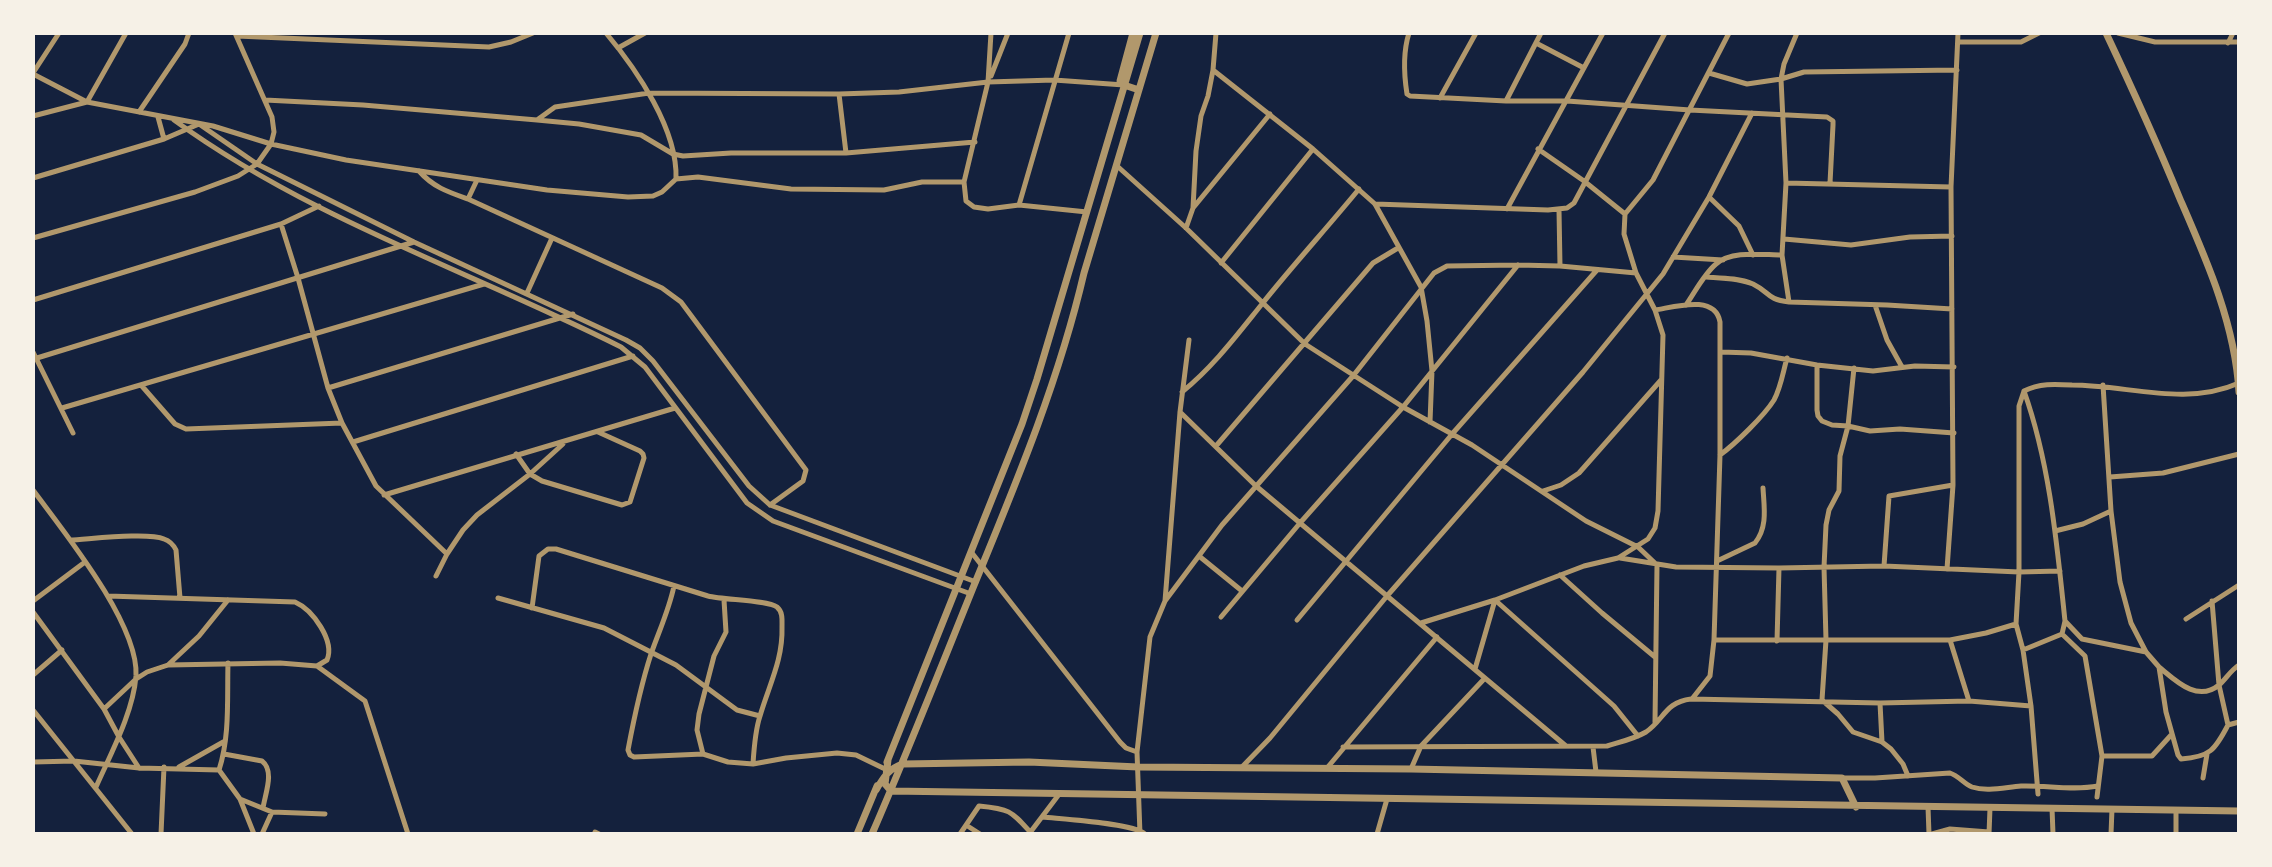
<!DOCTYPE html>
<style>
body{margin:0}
#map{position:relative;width:2272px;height:867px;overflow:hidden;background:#14213d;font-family:Overpass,sans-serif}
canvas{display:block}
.frame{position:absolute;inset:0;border:35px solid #f6f1e7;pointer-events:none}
</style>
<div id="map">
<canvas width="2272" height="867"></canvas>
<div class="frame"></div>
</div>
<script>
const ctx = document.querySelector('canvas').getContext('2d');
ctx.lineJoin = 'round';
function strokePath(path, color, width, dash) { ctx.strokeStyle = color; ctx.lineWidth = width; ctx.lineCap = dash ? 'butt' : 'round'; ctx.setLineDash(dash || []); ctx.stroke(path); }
strokePath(new Path2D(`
 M606,33C637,70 678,130 676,179
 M991,33L988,82L964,182L966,201L974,207L988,209L1019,205L1087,212
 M1409,33C1403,52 1404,75 1407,94L1410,96L1506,101H1567L1690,110L1827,117L1833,121V125L1830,183
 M1797,33L1784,64L1781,79L1786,183L1782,255L1789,302L1887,305L1952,309
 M2118,33L2155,42H2239
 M237,36L489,47L511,42L533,33
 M1958,42H2021L2039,33
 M1536,43L1584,68
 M2228,43L2233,33
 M618,48L645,33
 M1213,70L1313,149L1375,204L1421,287L1427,321L1432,371L1430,422
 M33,73L59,33
 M1709,73L1747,84L1781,79L1804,72L1957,70
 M33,74L87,102L213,126L271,144L346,160L547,190L628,197L653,196L662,192L676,179
 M991,76L1008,33
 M839,94L846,153
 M1440,98L1476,33
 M265,100L363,105L537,120L555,107L649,93L839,94L899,92L988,82L1054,80L1124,85
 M1506,101L1541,33
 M139,112L185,44L189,33
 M33,116L87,102L126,33
 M158,117L164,139
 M174,120C310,219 472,272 621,347L645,367L747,503L773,521L971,594
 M537,120L579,124L641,135L673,154L683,156L731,153H846L975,142
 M199,124L257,164L414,242L626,340L640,348L653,361L749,486L770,505L976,582
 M1538,149L1584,181L1625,214
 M1116,165L1186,228L1305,344L1403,407L1472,445L1586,521L1638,547L1657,565
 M419,171C433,187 448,192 468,199L662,288L681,302L806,470L803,481L770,505
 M33,178L164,139L199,124
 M676,179L698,177L791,189L884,190L922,182H964
 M1786,183L1951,187
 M1709,197L1739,226L1753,255
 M468,199L477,180
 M1375,204L1548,210L1567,208L1574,203L1665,33
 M1019,205L1069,33
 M1193,208L1270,114
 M1507,209L1603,33
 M1559,210L1560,266
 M281,224L298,278L328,388L342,423L376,486L447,554
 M1186,228L1193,208L1196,151L1201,116L1208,96L1213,70L1216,33
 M33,238L195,192L238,176L257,164L271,144L274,132L272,117L235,33
 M1784,239L1851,245L1910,237L1952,236
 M1673,257L1723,260
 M1221,263L1313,149
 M1706,277C1721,278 1739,278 1753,284C1771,293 1766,299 1789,302
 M527,293L552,238
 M33,300L281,224L319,206
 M1686,305C1695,292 1704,274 1716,264C1732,250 1762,255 1782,255
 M1875,305L1887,340L1902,367
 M1655,310C1675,307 1715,294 1720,322V455L1714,640L1710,676L1692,699
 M33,352L73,433
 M1721,352L1751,353L1817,365L1873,371L1915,366L1954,367
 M37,358L414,242
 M1817,365V410L1818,416L1822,421L1832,425L1848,426L1870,431L1900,429L1954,433
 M1854,368L1848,426L1840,456L1839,491L1829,510L1826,525L1824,567L1826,640L1822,700L1838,714L1853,732L1882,742L1891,749L1903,764L1908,776
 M141,385L175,424L186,429L342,423
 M2103,385L2111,511L2120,582L2131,623L2146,652L2159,667L2166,712L2178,755L2181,759C2210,757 2215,750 2228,725L2239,722
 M328,388L573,314
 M2024,391C2050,464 2057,545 2065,621L2062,634L2085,656L2102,756L2097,797
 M2024,391L2019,406V572L2016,624L2023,650L2031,706L2038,794
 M2024,391C2039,383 2055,384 2072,385C2128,385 2185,407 2239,383
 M1182,392C1213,367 1237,335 1262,304C1293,265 1327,228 1359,189
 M62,408L484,284
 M1180,412L1256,486L1300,523L1566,746
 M353,442L633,356
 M1216,446L1373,263L1398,248
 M516,454L530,474L542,481L622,505L630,502L644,458L643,454L640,451L598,432
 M1720,455C1735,444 1764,416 1774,400C1781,387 1783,372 1787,358
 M2110,477L2163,473L2239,454
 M33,490C64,532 139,624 136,676C133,713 111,753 96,787
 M1543,491L1561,485L1579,473L1661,380
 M384,495L675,408
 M2055,531L2083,524L2111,511
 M70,540C91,539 148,532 164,539C170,541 173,544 176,550L180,598
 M972,553L1120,742L1126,748L1137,752
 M1199,556L1242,591
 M1620,558L1676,567L1779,568L1884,566L2019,572L2060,571
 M1717,561L1755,543C1768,527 1764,507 1763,488
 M1884,566L1889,496L1953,485
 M1947,569L1953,485L1951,187L1958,33
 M1560,575L1602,613L1655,657
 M436,576L447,554L463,530L477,515L530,474L563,444
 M674,586C669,610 659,631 651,654C641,685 634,718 628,750L630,755L634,757L703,754L728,762L753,764L786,758L837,753L856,755L885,769
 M108,596L295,602C313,610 335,641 327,660L317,666
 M498,598L604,628L676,665L737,710L760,716
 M33,601L85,562
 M1165,601L1222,525L1353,376L1434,273L1447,266L1518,265L1560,266L1636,273
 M2212,601L2219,685L2228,725
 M532,608L539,556L548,549H556L708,596C723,600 767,600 777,607C783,612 782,620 782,627C783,660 769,685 760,716C755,731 754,748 753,764
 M33,612L104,709L119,737L139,768
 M1221,617L1300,523L1403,407L1518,265
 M2186,619L2239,585
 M1297,620L1453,433L1597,270
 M2065,621L2082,639L2146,652
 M1421,623L1495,600L1584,566L1618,558L1648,539L1655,528L1658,511L1663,335L1655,310L1636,273L1624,234L1625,214L1653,180L1729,33
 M1714,640H1950L1986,633L2016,624
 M1950,640L1969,701
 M1777,641L1779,568
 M2023,650L2062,634
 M168,665L199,636L228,600
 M2159,667C2175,680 2197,703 2219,685C2226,679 2230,671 2239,665
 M1475,669L1495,600L1614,706L1638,736
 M33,675L62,650
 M1880,703L1882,742
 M104,709L136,679L147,672L168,665L280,663L317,666L365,701L408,834
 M33,710L132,834
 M1655,722L1657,565
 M1343,747L1607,746C1620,742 1634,739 1646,732C1664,720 1665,702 1691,699L1880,703L1969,701L2031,706
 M1593,747L1596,772
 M224,754L262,761C275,771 265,794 263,808
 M703,754L697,730L699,714L714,656L726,632L724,600
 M2102,756H2152L2172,734
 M33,762L74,761L139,768L219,770L240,799L272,812L325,814
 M179,767L225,741
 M1242,767L1270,738L1387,596L1583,372L1663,274L1709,197L1752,113
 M1327,768L1437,637
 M1411,769L1421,746L1485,678
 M219,770C230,736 227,699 228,663
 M1842,778H1875L1950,773C1959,776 1964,784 1972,787C1987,792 2006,787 2021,786C2047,785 2072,791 2098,786
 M2203,778L2207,754
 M240,799L254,834
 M1928,807L1929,834
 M2052,808L2053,834
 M2176,811V834
 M1043,817C1062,819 1133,823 1145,834
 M966,825L980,834
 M595,832L599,834
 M161,834L164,767
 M262,834L272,812
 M960,834L979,806C1011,809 1011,811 1032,834
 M1029,834L1060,793
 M1140,834L1137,752L1150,637L1165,601L1180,412L1189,340
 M1377,834L1387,799
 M1932,834L1950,829L1989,832
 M1989,834L1990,808
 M2111,834L2112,809`), '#b1986c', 5);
strokePath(new Path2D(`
 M1133,33L1120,81L1124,85L1139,90
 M2106,33C2132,88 2157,143 2180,199C2207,261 2235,324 2239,392
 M888,760L885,784L891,791L2239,811
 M887,762L1022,424L1037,379L1140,33
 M876,790C883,778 889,768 903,764L1029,762L1138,767L1411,769L1842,778L1856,807
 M857,834L877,786
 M872,834C908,751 941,667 975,583C1017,481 1059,380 1084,273L1156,33`), '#b1986c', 7);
</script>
